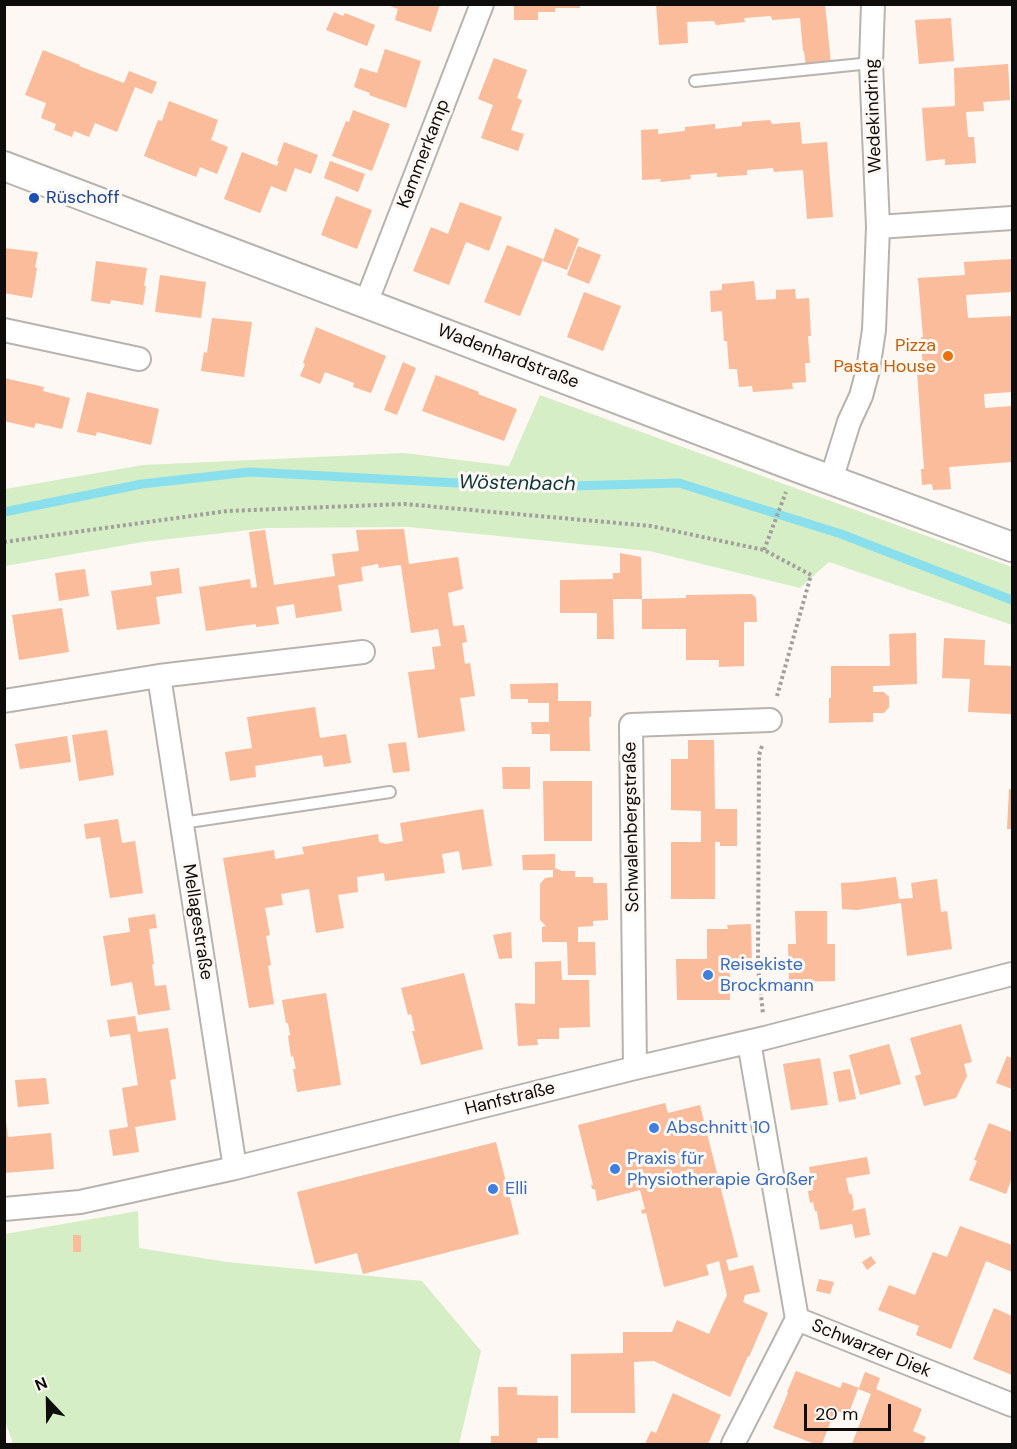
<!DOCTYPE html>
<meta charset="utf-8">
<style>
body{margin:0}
#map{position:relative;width:1017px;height:1449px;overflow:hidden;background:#fef8f4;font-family:"DM Sans",sans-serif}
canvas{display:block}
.frame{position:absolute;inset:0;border:6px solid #0f0d0c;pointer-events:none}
.north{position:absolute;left:18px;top:1371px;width:60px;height:60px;-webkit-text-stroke:4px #fef8f4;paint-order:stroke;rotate:338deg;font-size:16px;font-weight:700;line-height:24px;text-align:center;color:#0f0d0c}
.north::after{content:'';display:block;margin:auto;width:21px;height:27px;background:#0f0d0c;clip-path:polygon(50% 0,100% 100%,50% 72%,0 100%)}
.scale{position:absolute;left:804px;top:1404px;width:87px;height:27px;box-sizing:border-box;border:3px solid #0f0d0c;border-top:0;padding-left:8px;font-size:18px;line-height:21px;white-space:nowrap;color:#0f0d0c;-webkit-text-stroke:4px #fef8f4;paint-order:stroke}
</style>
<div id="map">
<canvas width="1017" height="1449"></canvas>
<div class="frame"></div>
<div class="north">N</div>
<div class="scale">20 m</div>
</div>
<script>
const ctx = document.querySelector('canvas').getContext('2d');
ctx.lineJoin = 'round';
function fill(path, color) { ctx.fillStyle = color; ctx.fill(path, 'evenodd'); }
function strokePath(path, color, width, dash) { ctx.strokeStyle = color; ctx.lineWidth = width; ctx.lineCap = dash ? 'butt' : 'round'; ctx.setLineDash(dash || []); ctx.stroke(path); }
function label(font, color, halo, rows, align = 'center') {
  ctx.font = font + ' "DM Sans",sans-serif'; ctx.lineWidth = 6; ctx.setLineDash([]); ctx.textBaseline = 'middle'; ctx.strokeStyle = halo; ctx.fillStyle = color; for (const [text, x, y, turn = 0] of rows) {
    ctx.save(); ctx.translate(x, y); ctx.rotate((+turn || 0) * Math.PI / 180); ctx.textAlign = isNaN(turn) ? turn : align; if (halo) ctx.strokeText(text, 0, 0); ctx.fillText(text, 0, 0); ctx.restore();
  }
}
fill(new Path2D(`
 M540,395L1012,567V625L829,562L800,588L649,551L408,527L268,528L143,542L5,566V489L143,465L404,453L509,466Z
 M138,1211L139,1248L227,1262L422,1281L481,1351L459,1444H13L5,1421V1234Z`), '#d5eec6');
strokePath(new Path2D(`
 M4,512L142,484L250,472L533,487L679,483L841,534L1012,600`), '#89e0ec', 9);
fill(new Path2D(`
 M385,4H440L431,32L395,20L398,9Z
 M514,4H580V8H555V12H538V20H514Z
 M656,4H825L831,64L806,67L804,51H803L800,18L772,20L771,16L744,18L745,22L716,25L714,21L687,22L688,43L659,45Z
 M334,12L343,16L345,13L375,25L367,46L326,30Z
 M951,18L954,61L919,64L915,20Z
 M385,49L421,61L406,108L369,95L370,93L354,87L360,68L377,73Z
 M43,50L80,65L79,66L124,83L129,71L157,82L152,94L135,87L117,132L95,123L89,137L74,131L72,137L54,130L56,124L41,118L46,103L25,95Z
 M494,58L527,70L517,98L522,100L511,130L524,134L518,151L481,138L493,105L478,99Z
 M1008,64L1010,100L983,102L984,111L966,112L968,137H974L976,163L945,165V159L926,161L922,108L955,106L954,68Z
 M169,101L218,120L211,140L228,147L217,174L200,167L196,177L144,156L158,120L162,121Z
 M353,110L390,124L372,171L332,156L346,121L349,122Z
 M770,120L772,124L800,122L802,144L827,142L833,217L807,219L803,170L774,172L773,168L747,170V175L717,177V173L690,175L691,179L660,182L661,179L642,180L641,130L658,129V134L685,131V127L714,124H715V129L742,126V122Z
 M284,142L318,155L311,174L295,168L286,192L271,186L260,213L224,199L242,152L277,166L279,161H277Z
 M330,161L365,174L358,192L324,178Z
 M336,196L372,210L357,249L321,235Z
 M460,202L502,217L489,251L466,242L449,285L413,271L431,227L448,234Z
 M555,228L579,239L567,270L543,261Z
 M507,245L543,259L520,316L484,302Z
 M578,246L601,255L589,284L567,275Z
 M4,248L38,252L35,268H37L32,298L4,293Z
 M1012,259V292L966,295L968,318L1012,316V392L984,394L985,408L1012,406V462L949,467L951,489L933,490L932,484L922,485L921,469H924L917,372L923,371L921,337H923L918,278L965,275L964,262Z
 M96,261L147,268L144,286H146L143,305L111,300L110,304L91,301Z
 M160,275L206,282L201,318L155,312Z
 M754,281L756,300L776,299V290L795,289L796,299L809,298L811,336H808L810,363H805L806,382L792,383L793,389L753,392L752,386L739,387L737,369H729L727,341H724L722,311L711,312L710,291L722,290V284Z
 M584,292L621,306L603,351L567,337Z
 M212,318L252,322L244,377L201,371L204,352L207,353Z
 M316,327L386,356L371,393L353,387L354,383L325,372L320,384L300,376L305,364L303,363Z
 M403,362L416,368L397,415L384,410Z
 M436,375L479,392L478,394L517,409L504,441L422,411Z
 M4,378L44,387L43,391L70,398L62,429L36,423L34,428L4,421Z
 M87,392L159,409L151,445L97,432L96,436L77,432Z
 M404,529L409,564L458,557L463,589L448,593L453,625L454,626L464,625L467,642L462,643L465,664L470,663L475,696L460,698L465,731L418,738L408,672L435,669L432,647L441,646L438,629L411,633L401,566L400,565L379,568L378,564L361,567L363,581L338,585L342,611L296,618L294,604L276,607L279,624L256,627V624L206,631L199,587L250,579L251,588L257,587L249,532L265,530L274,585L335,576L332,554L359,551L356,530Z
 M620,553L641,557L642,599L686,598V595L752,594L756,598L757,622H744V666L719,667V660H686V629H642V599H613L614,639H597V613H560V580L613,579V573H620Z
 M179,568L182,593L156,597L160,624L117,630L111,591L152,585L150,572Z
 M85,569L89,596L59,601L55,573Z
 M62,608L69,652L19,660L12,615Z
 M916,633L917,684L873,686V692H884L889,697V707L884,713H873V722L829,723V698H831V666H890L889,634Z
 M944,638L985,640L984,665L1012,666V714L968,712L970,679L942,678Z
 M558,683V701H591V717H589L590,751H550V734H532L531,722H549V703H528V699H511L510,684Z
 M315,707L320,738L346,734L351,763L324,767L322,755L255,766L256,777L230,781L225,752L252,748L247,717Z
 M107,730L114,775L79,781L72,735Z
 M67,736L71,762L20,769L15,744Z
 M688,740H714L715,809H737V846H720V842H715V899H671V842H701V811L671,810V759H688Z
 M406,742L410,771L393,773L388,744Z
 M502,767H530V789H503Z
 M543,781H592V841H544Z
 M1009,789L1012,790V829H1007Z
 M483,809L492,866L462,870L459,851L442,854L445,873L385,881L384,873L357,877L358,892L338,895L344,928L316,933L309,889L281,894L283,905L265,908L270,935L266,936L271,965L268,966L274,1004L249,1008L223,858L274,850L275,859L304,854L302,847L378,834L379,842L386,844L403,841L400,823Z
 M118,819L122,843L135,841L143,893L110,898L100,837L86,839L84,824Z
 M555,854V868L562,871H575V877H593V883H607L608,920L593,921V926L578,927V942H595L596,975H568L567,942H542V927L546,926L540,920V884L545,878L553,877V870H523L522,855Z
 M896,877L899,899L913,898L911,883L937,879L941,912L947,911L952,949L907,956L901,903L857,910L842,909L841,883L857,882Z
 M795,911H827V944H835V981L789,982L788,944H796Z
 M155,914L157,928L149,929L154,964H152L155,986L166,985L170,1010L138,1015L132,982L111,986L103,936L130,932L128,918Z
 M751,924L752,966H730V1000H677L676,959H707V929H728L727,925Z
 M511,932L512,958L499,959L493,935Z
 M561,961L562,980H589L590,1027L559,1028V1039H537L538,1045L518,1046L515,1003L535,1004V962Z
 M464,973L483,1049L421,1065L412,1031H415L411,1014L408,1015L401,988Z
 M326,993L341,1085L297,1092L293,1069H296L293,1056L291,1057L288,1036L290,1035L288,1023H286L282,1000Z
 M135,1016L138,1032L168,1028L176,1079L170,1080L176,1120L135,1127L139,1152L113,1156L109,1130L128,1127L122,1088L138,1085L130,1034L110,1037L107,1020Z
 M961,1024L972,1062L964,1064L967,1076L956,1098L924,1106L915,1076L921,1074L910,1038Z
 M889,1044L901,1084L860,1095L849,1055Z
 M1007,1056L1012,1058V1089L996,1083Z
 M820,1058L828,1105L791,1110L783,1064Z
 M850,1069L856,1099L839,1102L833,1072Z
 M46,1078L49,1104L18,1107L15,1080Z
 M665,1103L668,1113L700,1105L738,1257L726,1260L729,1271L753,1265L760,1292L745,1295L743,1302L768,1313L749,1357L748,1356L730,1397L654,1361L634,1362L635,1413H571V1354L623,1353V1332H672L677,1320L709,1334L727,1295L719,1261L706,1265L709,1275L664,1287L646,1213L642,1214L641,1210L645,1209L640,1190L597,1201L595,1189H592L591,1185H593L578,1125Z
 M4,1121H6L8,1137L51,1133L54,1169L4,1173Z
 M989,1123L1012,1132V1178L1006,1194L969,1180L977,1161L974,1160Z
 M496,1142L519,1234L363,1274L357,1253L315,1264L297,1192Z
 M867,1157L870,1174L846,1178L849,1193L852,1195L854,1207L852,1211L865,1208L870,1235L855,1238L852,1224L820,1230L817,1211H815L813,1202L810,1203L808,1191L813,1190L809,1167Z
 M960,1226L1012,1245V1272L986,1261L951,1349L916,1335L919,1326L878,1310L889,1285L915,1295L933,1252L947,1257Z
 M73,1235H81V1252H73Z
 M871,1256L876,1263L867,1270L862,1262Z
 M819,1279L834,1282L830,1294L816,1291Z
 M994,1308L1012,1316V1375L973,1359Z
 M796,1371L840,1388L843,1382L859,1388L865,1372L880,1378L876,1389L922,1409L913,1431L926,1437L923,1444H852L871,1394L858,1389L848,1415L835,1410L822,1444H815L773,1428L788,1393L787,1392Z
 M498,1387H517V1395L558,1396V1438H537V1444H491V1436H499Z
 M673,1393L721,1415L708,1444H645L651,1431L656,1433Z`), '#fabc9a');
const service = new Path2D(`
 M695,81L871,63
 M182,823L390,792`);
const minor = new Path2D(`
 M878,227L1012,218
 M366,303L482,4
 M4,330L139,359
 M831,480L849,422L861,396L868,370L874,330L878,227L871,63L873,4
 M159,676L235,1168
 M4,701L159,676L363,652
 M635,1068L631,725L770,720
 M4,1209L80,1202L235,1168L635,1068L765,1038L1012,974
 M797,1319L1012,1405
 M733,1444L797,1319L749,1042`);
const tertiary = new Path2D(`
 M4,166L796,467L1012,547`);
strokePath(service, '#b8b3af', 14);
strokePath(minor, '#b8b3af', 26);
strokePath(tertiary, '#b8b3af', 32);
strokePath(new Path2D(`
 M4,542L227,511L404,504L651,526L764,550L811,575L777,696
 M764,550L786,492
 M762,746L759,755L758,968L763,1014`), '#a39f9c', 4, [3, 3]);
strokePath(service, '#fff', 10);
strokePath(minor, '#fff', 22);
strokePath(tertiary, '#fff', 28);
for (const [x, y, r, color] of [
 [34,198,6,"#1a4fb4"],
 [948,356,6,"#e8710a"],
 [708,975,6,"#3f7fe0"],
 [654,1128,6,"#3f7fe0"],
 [615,1169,6,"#3f7fe0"],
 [493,1189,6,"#3f7fe0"]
]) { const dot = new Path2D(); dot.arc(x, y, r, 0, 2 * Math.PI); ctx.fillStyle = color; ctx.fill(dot); strokePath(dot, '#fef8f4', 2); }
label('18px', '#0f0d0c', '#fef8f4', [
 ["Wedekindring",874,116,-92],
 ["Kammerkamp",424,154,-69],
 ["Wadenhardstraße",508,357,21],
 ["Schwalenbergstraße",632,827,-91],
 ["Mellagestraße",197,922,81],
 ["Hanfstraße",510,1099,-14],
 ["Schwarzer Diek",871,1349,22]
]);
label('18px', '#164399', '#fef8f4', [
 ["Rüschoff",46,198]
], 'left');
label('18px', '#c56008', '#fef8f4', [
 ["Pizza",936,346],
 ["Pasta House",936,367]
], 'right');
label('18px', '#366cbe', '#fef8f4', [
 ["Reisekiste",720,965],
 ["Brockmann",720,986],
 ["Abschnitt 10",666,1128],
 ["Praxis für",627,1159],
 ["Physiotherapie Großer",627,1180],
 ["Elli",505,1189]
], 'left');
label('italic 20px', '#0c373c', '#fef8f4', [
 ["Wöstenbach",517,484,1]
]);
</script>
